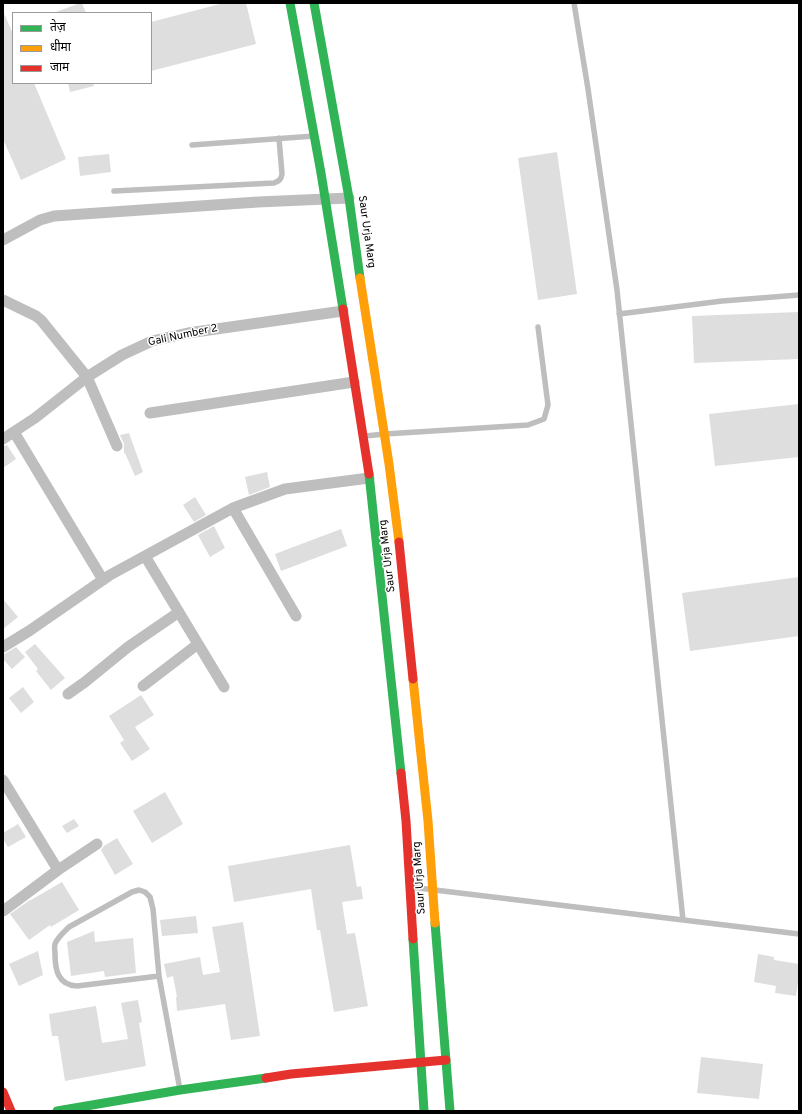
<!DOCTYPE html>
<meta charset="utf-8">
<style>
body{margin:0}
#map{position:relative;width:802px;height:1114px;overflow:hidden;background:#fff;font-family:Overpass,"Noto Sans Devanagari",sans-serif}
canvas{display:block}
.frame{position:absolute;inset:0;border:4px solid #000;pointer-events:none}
.legend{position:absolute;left:12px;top:12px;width:140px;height:72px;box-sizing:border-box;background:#fff;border:1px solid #999;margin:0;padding:5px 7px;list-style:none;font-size:12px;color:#000}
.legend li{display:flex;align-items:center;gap:8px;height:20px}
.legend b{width:20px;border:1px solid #999}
</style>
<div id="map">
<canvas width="802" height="1114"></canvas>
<div class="frame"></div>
<ul class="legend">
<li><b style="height:5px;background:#30b455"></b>तेज़</li>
<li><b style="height:5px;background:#ff9f0a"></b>धीमा</li>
<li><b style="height:5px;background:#e5322d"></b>जाम</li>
</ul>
</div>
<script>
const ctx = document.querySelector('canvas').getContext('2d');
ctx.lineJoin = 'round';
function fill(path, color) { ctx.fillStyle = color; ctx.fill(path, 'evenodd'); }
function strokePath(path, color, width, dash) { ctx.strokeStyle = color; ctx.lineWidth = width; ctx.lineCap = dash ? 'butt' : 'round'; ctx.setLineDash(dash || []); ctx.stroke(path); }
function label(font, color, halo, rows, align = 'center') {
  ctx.font = font + ' Overpass,sans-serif'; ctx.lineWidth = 3; ctx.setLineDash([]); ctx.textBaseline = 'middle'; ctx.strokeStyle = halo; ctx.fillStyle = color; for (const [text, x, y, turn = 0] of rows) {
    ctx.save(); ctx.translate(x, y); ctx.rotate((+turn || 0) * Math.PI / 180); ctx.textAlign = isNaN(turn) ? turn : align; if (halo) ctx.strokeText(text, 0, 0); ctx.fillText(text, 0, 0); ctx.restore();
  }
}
fill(new Path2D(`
 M80,3H82L86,13H56V12Z
 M224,3H246L256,44L151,71V22Z
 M3,11L13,34V83H34L66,159L21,180L3,139Z
 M68,83H93L94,86L70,92Z
 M557,152L577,294L538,300L518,158Z
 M109,154L111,172L80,176L78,157Z
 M799,312V359L694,363L692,316Z
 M799,404V457L715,466L709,414Z
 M129,433L143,472L135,476L125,453L124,454V444L120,435Z
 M7,445L16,459L3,468V446Z
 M267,472L270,487L249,495L245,477Z
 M195,497L206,515L194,522L183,505Z
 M214,526L225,548L210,557L198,535Z
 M341,529L347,546L281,571L275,554Z
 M799,577V636L690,651L682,593Z
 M3,599L18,617L3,629Z
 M35,644L65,678L51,690L36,671L38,669L25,652Z
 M16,647L25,657L12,669L3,659V655Z
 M23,687L34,702L21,713L9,698Z
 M141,695L154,715L135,727L150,749L132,761L120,743L124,740L109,716Z
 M165,792L183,824L152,843L133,811Z
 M74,819L79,826L67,833L62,826Z
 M18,824L26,837L8,847L3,839V833Z
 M117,838L133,864L115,875L101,850L104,846Z
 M350,845L357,887L361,886L363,899L342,902L347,934L355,933L368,1006L334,1012L320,930H317L311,889L234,902L228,866Z
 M62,882L79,910L51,927L50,925L29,940L10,914L30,900H31Z
 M196,916L198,933L162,936L160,920Z
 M243,922L260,1036L231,1040L225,1004L177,1011L176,997H177L173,976L167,978L164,964L200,957L203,975L220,972L212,927Z
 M94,931L95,942L133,938L136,973L105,977L104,971L71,976L67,942Z
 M38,951L43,975L19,986L9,964Z
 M758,954L774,957V960L799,964V976L796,996L775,993L776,986L754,982Z
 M138,1000L142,1022L139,1023L146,1066L65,1081L58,1036H52L49,1014L96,1006L102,1043L128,1039L121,1003Z
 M701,1057L763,1064L759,1099L697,1093Z`), '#dedede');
strokePath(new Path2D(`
 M574,3L588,89L617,290L683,920
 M192,145L314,136
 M114,191L274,183C279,181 281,180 282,174L279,138
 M619,314L722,301L799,295
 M365,436L385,434L528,425L544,419L548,405L538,327
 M410,887L799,934
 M159,976L77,986C58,985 55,970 55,954C55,951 54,947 55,944C57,938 64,932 69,927L132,892L139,890L145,892L150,897L153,909L159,976L180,1090`), '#bebebe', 5.5);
strokePath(new Path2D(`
 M3,240L40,220L54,216L258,202L349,198
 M3,300L36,316L41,320L87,377L117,446
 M150,413L354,382
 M14,432L103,580
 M3,439L35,418L87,377L122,355L152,341L188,333L343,311
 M233,508L296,616
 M145,556L224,687
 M3,647L29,631L110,575L233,508L285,489L369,478
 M143,686L198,644
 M68,694L85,682L128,647L179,612
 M3,780L58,870
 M3,911L58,870L97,844`), '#bebebe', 11);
strokePath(new Path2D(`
 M290,3L321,173L343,309
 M314,3L349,198L360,278
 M369,474L401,773
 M435,923L450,1111
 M413,939L424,1111
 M57,1111L180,1090L266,1078`), '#30b455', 9);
strokePath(new Path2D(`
 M360,278L389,464L399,542
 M413,679L428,821L435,923`), '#ff9f0a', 9);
strokePath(new Path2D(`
 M343,309L369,474
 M399,542L413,679
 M401,773L406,821L413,939
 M266,1078L291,1074L446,1060
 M3,1092L11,1111`), '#e5322d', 9);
label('11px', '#000', '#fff', [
 ["Saur Urja Marg",366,232,82],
 ["Gali Number 2",183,336,-12],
 ["Saur Urja Marg",388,556,-97],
 ["Saur Urja Marg",420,878,-94]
]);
</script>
